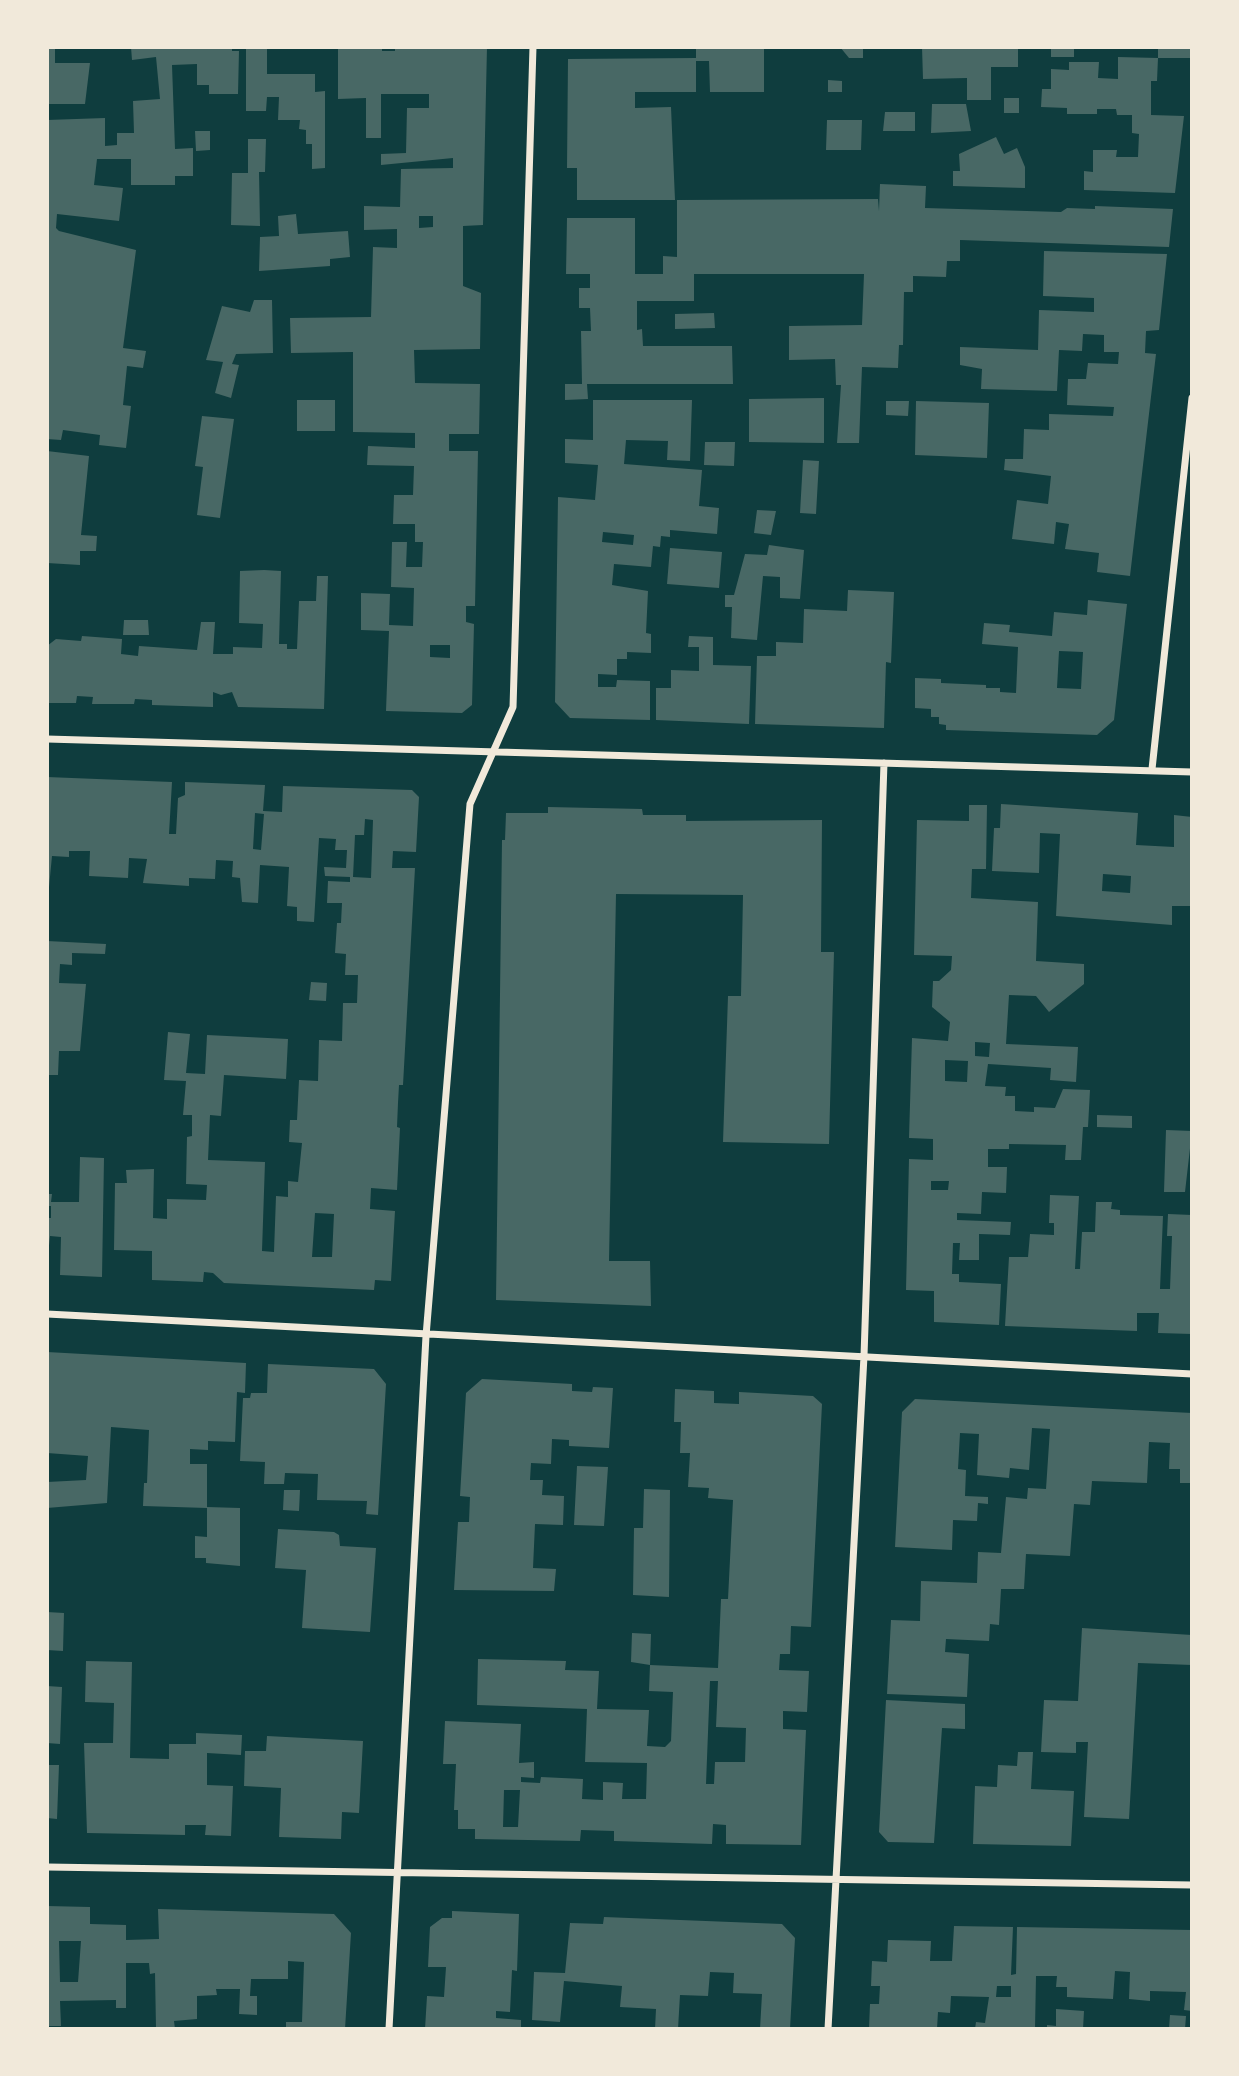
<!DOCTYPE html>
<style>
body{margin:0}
#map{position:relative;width:1239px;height:2076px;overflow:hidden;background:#0f3d3e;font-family:"DM Sans",sans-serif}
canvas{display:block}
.frame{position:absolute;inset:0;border:49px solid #f1e9da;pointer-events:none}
</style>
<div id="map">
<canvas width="1239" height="2076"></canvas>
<div class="frame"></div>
</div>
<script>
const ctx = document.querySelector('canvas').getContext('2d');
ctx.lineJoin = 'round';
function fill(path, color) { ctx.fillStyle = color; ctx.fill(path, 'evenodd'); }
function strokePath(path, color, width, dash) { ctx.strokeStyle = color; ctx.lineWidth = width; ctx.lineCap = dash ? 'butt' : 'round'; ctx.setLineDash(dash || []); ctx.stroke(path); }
fill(new Path2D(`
 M47,47H55V63H90L85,104H47Z
 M131,47H232V51H239L238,94H209V85H197V64L172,65L175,149L193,148V176H175V185H131V159H97L94,185L123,188L119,221L57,214L56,228L59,231L136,250L123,348L146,351L143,368L127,366L123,405L131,406L126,448L99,445L100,435L63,430L61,440L47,439V120L105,118V146L117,145V133H134L133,101L160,99L156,57L132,60Z
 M246,47H267V74H315V92L325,91V168L312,169V144H306V130L299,129L300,120H278L279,97H267L266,111H246Z
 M338,47H382V51H395V47H487L483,225L463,226V286L481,293L480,349L414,350L415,383L480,384L479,434H449V451H478L475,606H466V622L474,624L472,705L462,713L386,711L389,631L361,630V593L390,594L389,625L413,626L414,588L391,587L392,542H407L406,567H422L423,542H415V524H393L394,495H413L414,466L367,465L368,446L415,448V433L353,432V352L291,353L290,318L371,317L373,247L397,248V229L364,230V206L400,207L401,169L453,168V158L381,165V154L406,153L407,108H429V94H381V138H366V98L338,99ZM419,216H433V227L419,228ZM430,645H450V658L430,657Z
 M696,47H764V92H710L709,61H696V92H635V108L671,107L675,200H577V168H567L568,59L696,58Z
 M840,47H863V58H849Z
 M922,47H1018V67H991V100H967V78L923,79Z
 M1051,47H1074V57H1051Z
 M1158,47H1192L1191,58H1158Z
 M1118,57L1158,58L1157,81H1151V115L1184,116L1175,193L1084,190V171L1093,172V150H1117L1116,157H1138L1139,134L1132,133V115H1117L1116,109H1097V114H1067V108L1041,107L1042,89H1051V69L1069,70V62H1099L1098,78L1118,79Z
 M828,80L842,81V92H828Z
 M1004,98H1019V113H1004Z
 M932,104H966L971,131L931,133Z
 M885,112H915V131H883Z
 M827,120H862L861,150H826Z
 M195,131H210V150L196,151Z
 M996,137L1004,154L1017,148L1025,167V188L953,186V171H960L959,154Z
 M248,139H266L265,172H259L260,226L231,225L232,173H248Z
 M880,184L926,186L925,208L1061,212L1067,208L1095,209V206L1173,209L1169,247L960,240V261H947L946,277L913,276V292H904L903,345H899L898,368L862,367L859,443H837L841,385H836L835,359L789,360V326L862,325L864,274H694V301H637V330L642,329L643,346H732L733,384H587L588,399L565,400V384H582L581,331H591L590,308H579V288H590V274H566L567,218H635V274H663V256L677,257V200L878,199L879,211Z
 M296,214L298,234L348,231L350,257L330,259V266L259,271L260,237L279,236L278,216Z
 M1044,251L1167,254L1159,330L1146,331L1145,353L1156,354L1130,576L1097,572L1099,553L1065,549L1069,524L1056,522L1054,544L1012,539L1017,500L1048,504L1051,476L1004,470L1005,459H1023L1024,429L1049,430V414L1113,416L1114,407L1067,405L1068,379H1086L1088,363L1118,364L1119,352H1104V335L1083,334L1082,351L1059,350L1057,391L981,389L982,369L960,365V347L1038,350L1039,310L1094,312V298L1043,296Z
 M254,300H272L273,353L236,354L232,364L239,365L231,398L215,393L223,362L206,360L222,306L250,312Z
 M714,313L715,328L675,329V314Z
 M824,398V443L749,442V399Z
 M297,400H335V431H297Z
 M593,400H692L690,461L667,460L668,441L626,440L624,464L702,470L699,506L719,508L717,534L670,530V537L661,536L660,547L653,546L651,567L614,564L612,585L648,591L646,633L651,634V653L627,652V659H617V675L598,674V687H616L617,680L650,681V720L570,718L555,702L558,497L595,500L598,465L565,463V439L593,440ZM603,532L634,535L633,545L602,542Z
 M886,401H909L908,416L886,415Z
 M916,401L989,403L987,458L915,455Z
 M202,416L234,419L220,518L197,515L203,467L195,466Z
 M705,442H735L734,466L704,465Z
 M47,451L89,456L81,535L97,536L96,551H80V565L47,563Z
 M803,460L819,461L816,514L800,513Z
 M757,510L776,511L771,535L754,533Z
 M769,545L804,550L800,599L780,598V577L763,576L757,640L731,638L732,607H725V595H734L745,554L767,555Z
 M670,548L722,552L719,588L667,584Z
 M264,570L281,571L279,644H287V649H297L299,601H316L317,576H328L324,709L238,707L232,692L221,695L213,692V707L152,705V700L135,699L134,704H92L93,697L77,696L76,703H47V646L56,639L81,641L82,636L122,639L121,654L138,656L139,646L197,650L201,622H215L213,654H233V647L262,648L263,624L239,623L240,571Z
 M848,590L894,592L891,663L886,662L884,728L755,724L757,656H776V642L803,643L804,609L847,611Z
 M1088,600L1127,604L1114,720L1097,735L946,730V725L939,724V717H931V709L915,708V678L941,679V683L986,685V688H1000V692L1016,693L1018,647L982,644L984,623L1010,625L1009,632L1052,636L1054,612L1087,615ZM1059,651L1083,652L1081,689L1057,688Z
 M124,620H148L149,635H123Z
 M689,636L713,637V665L751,666L749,724L656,720V688H671V670L699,671V647H688Z
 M47,777L172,782L169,834H176L178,798L185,795V782L265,785L263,811L282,812L283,786L412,790L419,797L416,852L393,851L392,868H415L403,1085H399L398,1103L397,1127L400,1128L397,1190L371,1188L370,1209L395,1211L391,1281L375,1280L374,1290L224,1283L213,1273L204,1272L203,1282L152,1280V1251L114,1250L115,1183H127L126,1170L154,1169L153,1218L167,1219V1199L206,1200L207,1185L186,1184L187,1137L192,1136V1115H183L186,1081L164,1080L168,1032L190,1034L186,1073L205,1074L207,1035L288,1039L286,1079L224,1075L221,1116L210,1115L208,1160L265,1162L262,1251L274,1252L276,1196L288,1197V1181L298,1182L302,1143L289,1142L290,1120H297L299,1080L318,1081L319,1040L342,1041L343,1003H357L358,975H345L346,954L335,953L337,923H341L342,903H327L328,881L350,882V877L325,876L324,867L346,868L347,850H335L336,839L319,838L314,922L297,921V907L287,906L289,867L260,865L258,903L242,902L240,878L232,877L233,861L216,860L215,879L189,878V886L143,883L147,859L129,858L128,878L89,876L90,851H69V857L52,856L47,908ZM255,813L264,814L261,850L253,849ZM365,819L373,820L371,878L353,877L355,835H364ZM315,1213L334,1214L332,1257H312Z
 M1001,804L1138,813L1136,845L1174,847V815L1192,817V906H1172V925L1056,916L1060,834L1040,833L1039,873L992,871L994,828H1000ZM1103,874L1131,876L1130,893L1102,891Z
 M969,805H987L986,869H972L971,898L1038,902L1036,961L1084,964V984L1049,1012L1036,996L1009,995L1006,1044L1078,1047L1076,1082L1050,1080L1051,1068L988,1064L985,1086L1006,1087L1005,1096H1015V1111L1034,1112V1107L1055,1108L1063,1089L1090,1090L1088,1127H1083L1081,1160H1065L1066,1145L1009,1144V1149H988V1167H1007L1006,1193L982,1192L981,1214L957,1213V1220L1011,1222L1010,1235L979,1234V1260H959L960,1243H953L952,1274H959V1282L1001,1284L999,1325L934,1322V1291L906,1290L909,1159L933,1160V1139L909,1138L912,1038L948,1041L950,1022L932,1007L933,981H939L951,970L952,956L914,955L917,820L969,821ZM975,1042L990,1043L989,1057L975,1056ZM945,1060L968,1061L967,1082L945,1081ZM931,1181H949L948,1190H931Z
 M548,807L642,809L643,815H686V821L822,820L821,952H834L829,1144L723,1142L728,996H741L743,895L616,894L609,1261H650L651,1306L496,1300L502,840H505L506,813H548Z
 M47,941L106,944L105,954L72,953V965L60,964L59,983L86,984L80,1051H59L58,1075H47Z
 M311,982L327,983L326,1001L309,1000Z
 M1097,1115L1132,1116V1128L1097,1127Z
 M1166,1130L1192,1131L1185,1192H1164Z
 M80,1157L104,1158L102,1277L60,1275L61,1237L50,1236L47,1265V1218H51V1206H47V1194H52L51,1202H79Z
 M1050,1195L1079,1196L1075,1269H1080L1082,1232H1095L1096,1202H1112L1111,1209L1120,1210V1215L1163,1216L1160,1289H1170L1172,1236H1167L1168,1214L1192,1215V1334L1158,1333L1159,1313H1137V1331L1005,1326L1009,1257H1028L1030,1234L1054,1235V1223H1049Z
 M47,1352L246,1363L245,1393L237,1392L235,1442L208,1441V1450L190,1449V1464H207V1508L143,1506L144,1483H147L149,1430L111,1427L107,1503L47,1508V1482L86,1480L88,1456L47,1453Z
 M268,1364L374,1369L386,1384L378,1515L366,1514L367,1501L317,1500L318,1474L285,1473L284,1484H264L265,1462L240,1461L243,1398H250L251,1393H267Z
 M482,1379L572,1384V1391L592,1392L593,1387L613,1388L609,1448L569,1446V1440L552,1439L551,1464L531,1463L530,1480H543L542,1495L564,1496L563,1525L535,1524L533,1568L556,1569L554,1591L454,1590L458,1522H469L470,1497L460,1496L466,1393Z
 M675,1389L714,1391V1403L739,1404V1392L813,1396L822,1404L811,1627L791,1626L790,1654H780L779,1670L809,1671L807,1712L783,1711V1729L806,1730L801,1845L726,1844V1825L713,1824L712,1844L614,1841V1831L581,1830L580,1841L475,1839V1829H458V1810H454L456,1764H443L445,1721L521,1724L519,1763L534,1762V1778L521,1777V1782L540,1783L541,1777L583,1779L582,1799L603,1800V1782L623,1783L622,1799H646L647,1763L585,1762L587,1709L477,1705L478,1659L566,1661L565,1670L599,1671L597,1709L649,1710L647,1746L665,1747L671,1741L673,1692L649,1691L650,1665L718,1668L721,1599H728L733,1500L708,1498L709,1488L688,1487L690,1453H680L681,1422H674ZM710,1681H718L716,1727L746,1728L745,1762H715L714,1784H706ZM504,1790H520L518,1827H503Z
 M915,1399L1192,1413V1483H1180V1469H1169L1170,1443L1149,1442L1147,1483L1092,1481L1090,1505L1074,1504L1070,1556L1026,1554L1024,1589H1001L999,1625L990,1624L989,1641L946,1639L945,1652L969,1654L967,1697L887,1694L891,1620L920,1621L921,1581L977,1583L978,1552L1001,1553L1006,1497L1027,1499L1028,1488L1046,1489L1050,1429L1032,1428L1029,1470L1010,1468L1009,1478L977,1475L979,1434L960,1433L958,1469L966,1470L965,1496L988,1497V1504L978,1503L977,1521L953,1520L952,1550L895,1547L902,1412Z
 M577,1466L608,1467L604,1526L574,1525Z
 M644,1489L670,1490L669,1597L633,1595L634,1528H643Z
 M284,1490H300L299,1511L283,1510Z
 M207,1507L240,1508V1566L206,1563V1558H195V1536L207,1537Z
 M278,1529L334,1532L339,1535L340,1546L376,1548L370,1632L302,1628L306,1570L275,1568Z
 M47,1612L64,1613L63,1651L47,1650Z
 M1082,1628L1192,1635V1665L1138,1663L1129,1819L1084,1817L1088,1742H1076V1753L1041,1752L1044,1700L1078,1701Z
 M632,1633L651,1634L650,1665L631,1662Z
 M86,1661L132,1662L130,1758L169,1759V1744H196V1733L242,1735L241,1755L207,1753V1785L233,1786L231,1836L205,1835L206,1825H185V1835L87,1833L84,1743H113L114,1703L85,1702Z
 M47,1686L62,1687L60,1744L47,1743Z
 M886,1700L965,1704V1729L942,1728L934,1843L888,1842L879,1832Z
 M267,1736L363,1741L359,1813L342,1812L341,1839L279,1837L281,1788L244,1786L245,1751H266Z
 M1018,1752H1033L1031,1789L1074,1791L1071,1846L973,1844L975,1786L997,1787L998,1765L1017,1766Z
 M47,1765H59L57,1819L47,1818Z
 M47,1906L90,1907V1924L126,1925V1940L159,1939L158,1909L334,1914L351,1933L345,2029H286V2022H302L304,1962L288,1961V1979H251L250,1996H257V2015L239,2014L240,1989H216L217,1995L197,1996V2019L174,2021L175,2029H156L155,1973L150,1974L149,1963H126V2008H116V2000L60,2001L61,2026H47ZM59,1941H81L78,1982H60Z
 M452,1911L519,1914L517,1971L512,1970L510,2012L496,2011V2018L521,2020V2029H425L427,1996L444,1997L446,1967H428L430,1927L442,1918H452Z
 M604,1917L782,1924L795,1938L790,2029H760L762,1994L733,1993L734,1973L710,1972L708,1996L680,1995L678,2029H655L656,2009L620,2007L622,1986L564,1981L560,2022L532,2020L534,1972L565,1973L570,1923L603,1924Z
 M954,1926L1013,1927L1011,1975L1016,1974L1017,1927L1192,1930V2011L1184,2010L1186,1992L1150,1991V2001L1129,1999L1130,1972L1115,1971L1113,1999L1067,1997V1987H1056L1057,1976H1036L1035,2029H975L976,2022L985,2023L989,1997L951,1996L950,2013L938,2012L937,2029H869L870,2004H879L880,1986H871L872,1961L887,1962L888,1940L931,1941L930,1961H952ZM997,1986H1011V1997H996Z
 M1056,2009L1084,2011L1083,2029H1047V2025L1056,2026Z
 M1170,2015L1186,2016L1185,2029H1169Z`), '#486865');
strokePath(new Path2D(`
 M47,739L1192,772
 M1152,769L1192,398
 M47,1314L1192,1374
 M47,1867L1192,1885
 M389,2029L426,1336L470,804L513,707L533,47
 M828,2029L864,1356L884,763`), '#f1e9da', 7);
</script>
